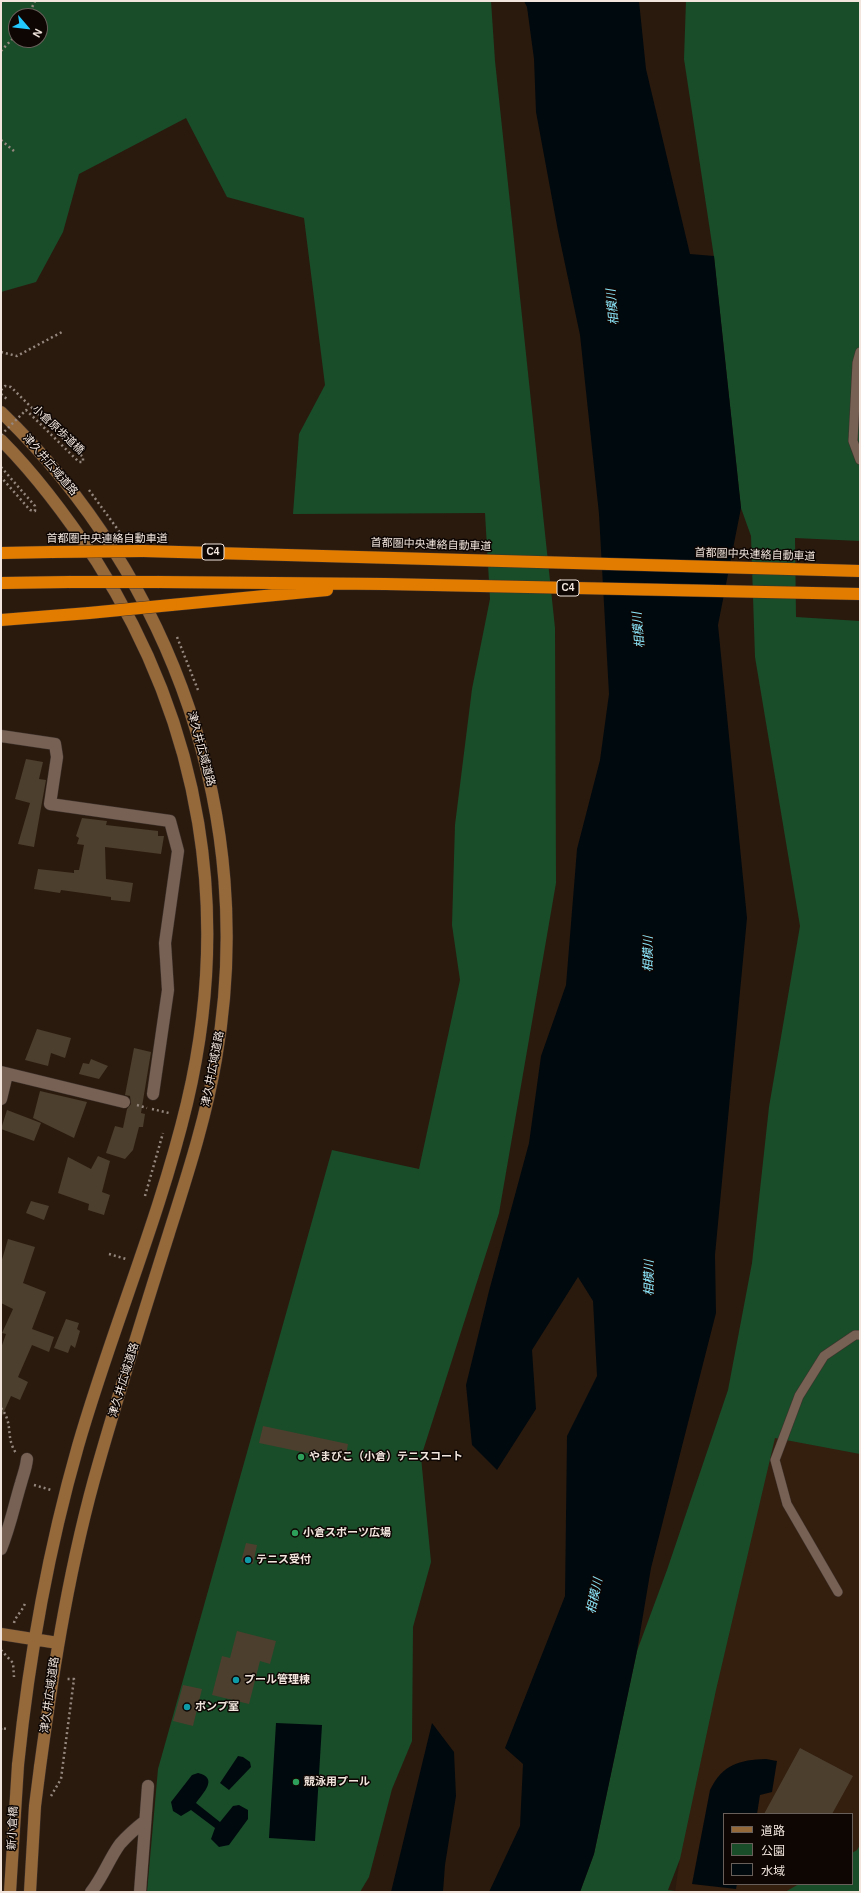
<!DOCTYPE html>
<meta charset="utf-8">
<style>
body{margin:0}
#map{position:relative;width:861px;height:1893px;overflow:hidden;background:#2a1a0e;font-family:Helvetica,"Noto Sans JP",sans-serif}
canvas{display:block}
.frame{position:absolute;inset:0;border:2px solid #f1e5dd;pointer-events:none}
.legend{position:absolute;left:723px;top:1813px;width:130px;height:72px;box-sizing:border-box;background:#0d0603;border:1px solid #685f5a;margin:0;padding:5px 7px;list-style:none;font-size:12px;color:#f1e5dd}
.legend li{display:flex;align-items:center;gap:8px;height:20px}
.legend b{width:20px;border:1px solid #685f5a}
.north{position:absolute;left:8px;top:8px;width:40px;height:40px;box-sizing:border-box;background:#0d0603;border:1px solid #685f5a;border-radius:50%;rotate:118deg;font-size:11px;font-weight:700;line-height:16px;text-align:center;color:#f1e5dd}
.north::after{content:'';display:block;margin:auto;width:14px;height:18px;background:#22c9fe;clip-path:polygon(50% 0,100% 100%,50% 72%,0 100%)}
</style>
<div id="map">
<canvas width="861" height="1893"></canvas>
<div class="frame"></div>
<ul class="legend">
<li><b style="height:5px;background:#96693b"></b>道路</li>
<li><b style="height:11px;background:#194d29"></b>公園</li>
<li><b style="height:11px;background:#00090e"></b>水域</li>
</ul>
<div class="north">N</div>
</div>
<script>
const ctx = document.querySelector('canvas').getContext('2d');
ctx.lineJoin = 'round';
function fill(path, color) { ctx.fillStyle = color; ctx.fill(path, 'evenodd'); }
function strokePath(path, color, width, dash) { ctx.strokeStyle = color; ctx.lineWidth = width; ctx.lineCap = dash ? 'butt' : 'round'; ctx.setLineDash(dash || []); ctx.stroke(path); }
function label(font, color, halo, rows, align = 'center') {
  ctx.font = font + ' Helvetica,"Noto Sans JP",sans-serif'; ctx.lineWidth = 3; ctx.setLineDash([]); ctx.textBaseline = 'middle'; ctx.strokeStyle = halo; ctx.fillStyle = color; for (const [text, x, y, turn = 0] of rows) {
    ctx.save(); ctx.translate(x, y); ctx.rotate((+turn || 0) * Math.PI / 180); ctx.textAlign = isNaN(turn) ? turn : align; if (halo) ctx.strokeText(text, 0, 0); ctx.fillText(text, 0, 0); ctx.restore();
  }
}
fill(new Path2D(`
 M768,1427L860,1446V1876L852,1877V1814H724V1884H825L814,1892H675L693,1766Z`), '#341e0e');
fill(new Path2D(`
 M1,1H491L495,61L555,628L556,883L499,1213L421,1457L431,1562L413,1627L412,1741L392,1789L369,1877L360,1892H147L158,1769L332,1150L419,1169L460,980L452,925L455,825L472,689L490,599L485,513L293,514L299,434L325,385L304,218L227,197L186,118L79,174L63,232L36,282L1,292ZM16,16H40V40H16Z
 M686,1H860V541L795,538L796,617L860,621V1454L775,1438L716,1690L680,1859L668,1890L682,1892H580L594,1854L637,1651L667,1570L728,1390L752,1263L769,1107L800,926L755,657L751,536L741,508L714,257L684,59Z
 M860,1845V1892H785L799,1884H852V1853L857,1850Z`), '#194d29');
fill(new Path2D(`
 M524,1H639L646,69L690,254L714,256L741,508L718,625L747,918L715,1255L716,1313L651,1568L637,1651L594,1854L580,1892H489L520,1826L523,1764L505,1748L565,1596L567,1436L597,1376L593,1301L578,1277L532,1350L536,1409L497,1470L472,1445L466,1385L489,1291L529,1143L541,1056L566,985L577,849L600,760L609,694L599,514L580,335L558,231L536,112L534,59L527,7Z
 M276,1723L322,1725L315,1841L269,1838Z
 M432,1723L454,1752L456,1796L445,1865L443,1892H391Z
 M238,1756L243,1757L250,1762L251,1767L229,1790L220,1783Z
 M766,1759L777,1761L772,1792L760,1795L757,1814H724V1884H737L736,1889L692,1884L710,1790C723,1764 739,1760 766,1759Z
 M198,1773C219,1778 203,1793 196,1803L220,1822L233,1806L239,1805L248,1810V1819L229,1845L219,1847L211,1839L215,1828L191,1810L181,1816L173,1811L171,1802L192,1775Z`), '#00090e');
fill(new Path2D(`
 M26,759L43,762L39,779L46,780L34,847L18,844L30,803L15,799Z
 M82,818L107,821L106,825L158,831V836H164L161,854L105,847L106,879L133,883L130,902L111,900V897L61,890L60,893L34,889L38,869L74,873V870H79L84,845L77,844L79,838L76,836Z
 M37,1029L71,1038L65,1058L51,1053L48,1066L25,1060Z
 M134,1048L151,1052L141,1113L145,1114L143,1127H139L133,1150L125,1159L106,1153L115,1126L123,1128L127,1109L131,1104L130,1096L125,1095Z
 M91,1059L108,1066L99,1079L79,1074L83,1063L89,1064Z
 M40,1091L87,1102L74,1138L33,1118Z
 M7,1110L41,1123L34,1141L1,1129Z
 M98,1156L110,1161L102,1192L110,1195L104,1215L88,1210L89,1204L58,1193L68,1157L91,1169Z
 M31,1201L49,1206L44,1220L26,1213Z
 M8,1239L35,1247L23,1283L46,1292L32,1329L54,1337L49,1352L32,1345L18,1377L28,1382L20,1400L11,1396L1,1418V1348L6,1334L2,1333L13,1309L1,1303V1263Z
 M66,1319L79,1323L77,1329L80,1331L75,1348L71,1345L68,1353L54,1348Z
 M263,1426L348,1444L345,1461L259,1443Z
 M246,1543L257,1545L253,1564L241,1562Z
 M237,1631L276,1641L270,1664L260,1661L249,1704L212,1695L222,1656L230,1658Z
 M183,1685L202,1689L193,1726L173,1721Z
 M800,1748L853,1776L832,1814H764Z`), '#4c3f2e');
const service = new Path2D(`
 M860,352L857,363L853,441L860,460
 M838,1592L787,1504L775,1460L799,1396L824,1356L855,1335H860`);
const minor = new Path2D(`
 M1,736L55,744L57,757L50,804L170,821L178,851L165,943L168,990L153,1094
 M1,1072L124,1102
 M1,1099L7,1074
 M1,1549C10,1527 14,1506 21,1483C23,1475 26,1469 27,1459
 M91,1892C103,1877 109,1859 120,1844C128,1835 136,1828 145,1821
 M140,1892L148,1786`);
const secondary = new Path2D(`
 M1,412C174,579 258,820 216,1059C206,1118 187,1176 169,1233C145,1309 121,1385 99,1462C70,1562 54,1664 40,1767
 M1,440C38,477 68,518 97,562C202,727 232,913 187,1103C159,1220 111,1331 78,1446C48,1551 29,1657 18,1765
 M1,1634L58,1643`);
const motorway = new Path2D(`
 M143,551L860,571
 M1,553L52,552
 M159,582L385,584L860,594
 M1,583L69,582
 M171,605L327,590
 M1,620L89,613`);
strokePath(service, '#3f322c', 10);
strokePath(minor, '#3f322c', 13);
strokePath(secondary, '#3f322c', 13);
strokePath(motorway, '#3f322c', 13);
strokePath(new Path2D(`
 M28,16L35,1
 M1,51L16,35
 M1,140L14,151
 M1,352L17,356L62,332
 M1,390L5,386L11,387L47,423
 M1,394L7,399
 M1,467L35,506V511L30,510L1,477
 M89,490L124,538
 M177,637L198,690
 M137,1105L147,1108
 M152,1109L169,1113
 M145,1196L163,1133
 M109,1254L126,1259
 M1,1408C14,1424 5,1437 16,1453
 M34,1485L51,1490
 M14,1623C16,1615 23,1611 25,1603
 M1,1650L13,1663L14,1677
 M1,1730V1728L8,1729
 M51,1796L61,1779L74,1679H67`), '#95877d', 2.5, [2, 3]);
strokePath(service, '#766154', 9);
strokePath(minor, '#766154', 12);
strokePath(secondary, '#96693b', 12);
strokePath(motorway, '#e17c01', 12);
const secondaryBridge = new Path2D(`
 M10,1892L18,1765
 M30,1892L35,1806L40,1767`);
const motorwayBridge = new Path2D(`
 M52,552L143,551
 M69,582H159
 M89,613L171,605`);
strokePath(secondaryBridge, '#3f322c', 13, []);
strokePath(motorwayBridge, '#3f322c', 13, []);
strokePath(new Path2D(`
 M1,435L26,410L79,462H83V457L47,423`), '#95877d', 2.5, [2, 3]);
strokePath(secondaryBridge, '#96693b', 12);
strokePath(motorwayBridge, '#e17c01', 12);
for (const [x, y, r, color] of [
 [301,1457,4,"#2e9e5b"],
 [295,1533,4,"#2e9e5b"],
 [248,1560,4,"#0f9aa8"],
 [236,1680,4,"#0f9aa8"],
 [187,1707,4,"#0f9aa8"],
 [296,1782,4,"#2e9e5b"]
]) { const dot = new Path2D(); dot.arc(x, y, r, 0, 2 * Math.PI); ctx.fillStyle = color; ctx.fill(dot); strokePath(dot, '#0d0603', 1.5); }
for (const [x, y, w] of [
 [213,552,22],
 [568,588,22]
]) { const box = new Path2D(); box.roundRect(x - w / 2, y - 8, w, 16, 3); ctx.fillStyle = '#0d0603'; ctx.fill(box); strokePath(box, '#f1e5dd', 1); }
label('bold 10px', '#f1e5dd', null, [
 ["C4",213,552],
 ["C4",568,588]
]);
label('11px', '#f1e5dd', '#0d0603', [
 ["小倉原歩道橋",58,430,43],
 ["津久井広域道路",50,465,49],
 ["首都圏中央連絡自動車道",107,539],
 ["首都圏中央連絡自動車道",431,545,2],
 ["首都圏中央連絡自動車道",755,555,2],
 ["津久井広域道路",201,749,75],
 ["津久井広域道路",213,1069,-79],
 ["津久井広域道路",124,1380,-73],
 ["津久井広域道路",50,1695,-82],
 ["新小倉橋",13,1828,-87]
]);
label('bold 11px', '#f1e5dd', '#0d0603', [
 ["やまびこ（小倉）テニスコート",309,1457],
 ["小倉スポーツ広場",303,1533],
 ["テニス受付",256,1560],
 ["プール管理棟",244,1680],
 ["ポンプ室",195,1707],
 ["競泳用プール",304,1782]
], 'left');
label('italic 12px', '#8de8fd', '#0d0603', [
 ["相模川",613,307,-95],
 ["相模川",639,630,-95],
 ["相模川",649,954,-90],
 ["相模川",650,1278,-90],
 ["相模川",595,1596,-78]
]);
</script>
